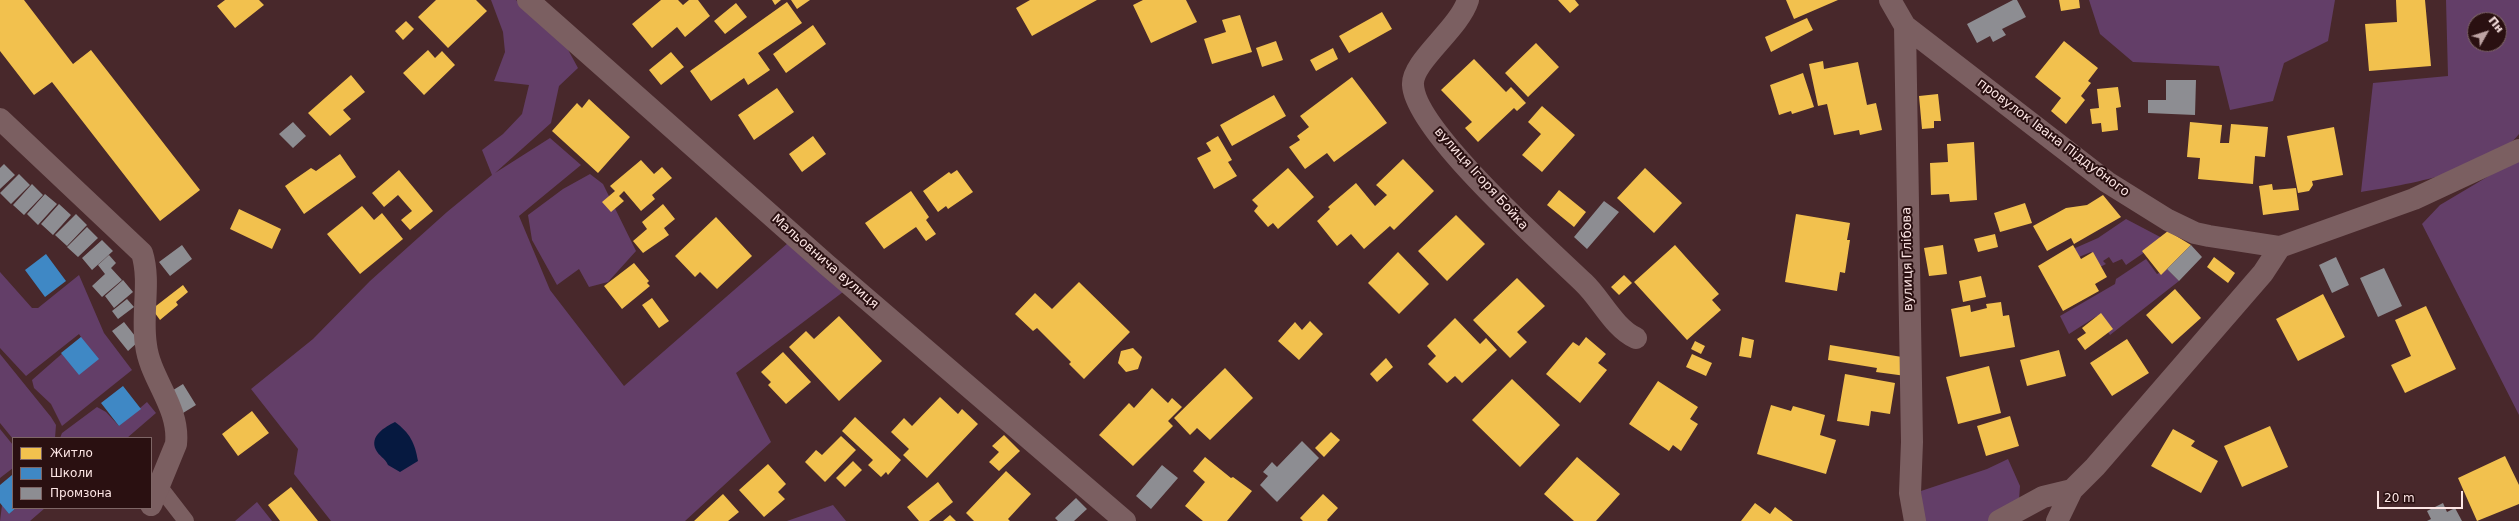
<!DOCTYPE html>
<meta charset="utf-8">
<style>
body{margin:0}
#map{position:relative;width:2519px;height:521px;overflow:hidden;background:#48282b;font-family:"DejaVu Sans",sans-serif}
canvas{display:block}
.legend{position:absolute;left:12px;top:437px;width:140px;height:72px;box-sizing:border-box;background:#2a1011;border:1px solid #7e6666;margin:0;padding:5px 7px;list-style:none;font-size:12px;color:#fde6e5}
.legend li{display:flex;align-items:center;gap:8px;height:20px}
.legend b{width:20px;border:1px solid #7e6666}
.north{position:absolute;left:2467px;top:12px;width:40px;height:40px;box-sizing:border-box;background:#2a1011;border:1px solid #7e6666;border-radius:50%;rotate:51deg;font-size:11px;font-weight:700;line-height:16px;text-align:center;color:#fde6e5}
.north::after{content:'';display:block;margin:auto;width:14px;height:18px;background:#bea4a4;clip-path:polygon(50% 0,100% 100%,50% 72%,0 100%)}
.scale{position:absolute;left:2377px;top:491px;width:86px;height:18px;box-sizing:border-box;border:2px solid #fde6e5;border-top:0;padding-left:5px;font-size:12px;line-height:14px;white-space:nowrap;color:#fde6e5;-webkit-text-stroke:3px #2a1011;paint-order:stroke}
</style>
<div id="map">
<canvas width="2519" height="521"></canvas>
<ul class="legend">
<li><b style="height:11px;background:#f2c14e"></b>Житло</li>
<li><b style="height:11px;background:#3f88c5"></b>Школи</li>
<li><b style="height:11px;background:#8d8d92"></b>Промзона</li>
</ul>
<div class="north">Пн</div>
<div class="scale">20 m</div>
</div>
<script>
const ctx = document.querySelector('canvas').getContext('2d');
ctx.lineJoin = 'round';
function fill(path, color) { ctx.fillStyle = color; ctx.fill(path, 'evenodd'); }
function strokePath(path, color, width, dash) { ctx.strokeStyle = color; ctx.lineWidth = width; ctx.lineCap = dash ? 'butt' : 'round'; ctx.setLineDash(dash || []); ctx.stroke(path); }
function label(font, color, halo, rows, align = 'center') {
  ctx.font = font + ' "DejaVu Sans",sans-serif'; ctx.lineWidth = 4; ctx.setLineDash([]); ctx.textBaseline = 'middle'; ctx.strokeStyle = halo; ctx.fillStyle = color; for (const [text, x, y, turn = 0] of rows) {
    ctx.save(); ctx.translate(x, y); ctx.rotate((+turn || 0) * Math.PI / 180); ctx.textAlign = isNaN(turn) ? turn : align; if (halo) ctx.strokeText(text, 0, 0); ctx.fillText(text, 0, 0); ctx.restore();
  }
}
fill(new Path2D(`
 M491,0H516L566,46L578,68L559,86L551,123L495,173L550,138L581,165L519,216L550,290L624,386L788,243L843,292L736,373L771,442L685,521H331L294,474L298,449L251,389L313,339L370,281L447,212L492,175L482,150L503,134L522,114L529,85L494,81L505,52L503,32Z
 M2089,0H2335L2328,41L2284,63L2273,101L2230,110L2219,66L2133,62L2100,34Z
 M2446,0H2519V134C2490,171 2405,185 2361,192L2373,83L2448,76ZM2475,20H2499V44H2475Z
 M2519,158V415L2422,224L2440,205Z
 M590,174L603,184L636,251L608,282L589,287L579,269L557,285L532,240L528,215L563,189Z
 M2126,219L2164,239L2126,265L2122,259L2113,263L2109,257L2103,261L2106,264L2100,267L2091,252L2079,257L2073,249L2098,238Z
 M2146,259L2157,274L2167,269L2179,281L2110,335L2097,316L2069,334L2060,316L2115,284L2116,279Z
 M0,272L32,308H38L79,275L104,333L132,370L62,426L51,404L34,388L32,380L81,337L79,334L26,376L0,348Z
 M0,354L51,417L56,425L55,438L13,439L0,423Z
 M147,402L156,413L127,438H60L62,433L97,407L106,412L119,426Z
 M0,429L13,445V468L0,478Z
 M2008,459L2020,486L2019,500L1992,521H1922L1921,491L1987,469Z
 M257,502L272,521H235Z
 M2,505L9,514L16,508H45L30,521H0Z
 M833,505L846,521H787Z`), '#633e68');
fill(new Path2D(`
 M395,422C410,433 415,443 418,461L400,472L388,465C385,458 379,456 376,450C369,436 385,427 395,422Z`), '#061940');
fill(new Path2D(`
 M0,0H24L73,64L91,50L200,190L160,221L52,82L34,95L0,51Z
 M225,0H259L264,5L235,28L217,6Z
 M436,0H476L487,11L448,48L418,17Z
 M661,0H678L683,5L689,0H698L710,16L685,37L677,27L652,48L632,24Z
 M772,0H781L775,5Z
 M791,0H810L797,9Z
 M1030,0H1097L1032,36L1016,8Z
 M1143,0H1186L1197,22L1151,43L1133,5Z
 M1558,0H1575L1579,5L1570,13Z
 M1786,0H1838L1794,19Z
 M2059,0H2079L2080,8L2061,11Z
 M2396,0H2425L2431,66L2369,71L2365,24L2397,22Z
 M787,2L802,23L758,53L770,70L748,85L744,78L711,101L690,71Z
 M736,3L747,17L725,34L714,21Z
 M1382,12L1392,29L1349,53L1339,36Z
 M1240,15L1252,52L1212,64L1204,39L1226,32L1222,20Z
 M1807,18L1813,30L1771,52L1765,37Z
 M406,21L414,29L403,40L395,31Z
 M813,25L826,44L786,73L773,54Z
 M1276,41L1283,60L1262,67L1256,48Z
 M2064,41L2098,68L2088,81L2091,83L2081,96L2085,100L2066,124L2051,111L2061,98L2035,77Z
 M1536,43L1559,67L1528,97L1505,73Z
 M1333,48L1338,59L1316,71L1310,60Z
 M428,50L435,58L442,51L455,65L424,95L403,73Z
 M671,52L684,67L661,85L649,70Z
 M1474,59L1506,92L1511,87L1526,103L1517,111L1514,108L1478,142L1465,128L1472,122L1441,90Z
 M1823,61L1824,69L1858,62L1867,105L1876,103L1882,130L1860,135L1859,130L1834,135L1827,104L1818,106L1809,64Z
 M1803,73L1814,107L1792,114L1791,111L1779,115L1770,85Z
 M351,75L365,92L343,110L351,119L330,136L308,113Z
 M1352,77L1387,123L1334,162L1327,153L1305,169L1289,147L1300,140L1297,136L1309,127L1300,116Z
 M2118,87L2121,107L2116,108L2118,130L2102,132L2101,123L2092,124L2090,109L2099,108L2097,89Z
 M777,88L794,112L754,140L738,115Z
 M1938,94L1941,121H1934V128L1922,129L1919,96Z
 M1274,95L1286,116L1232,146L1220,125Z
 M589,99L630,137L598,173L552,131L577,103L582,108Z
 M1542,106L1575,135L1542,172L1522,155L1541,134L1528,122Z
 M2190,122L2222,125L2220,143H2229L2231,124L2268,127L2265,157L2255,156L2253,184L2198,179L2200,158L2187,157Z
 M2334,127L2343,175L2312,181L2313,185L2309,191L2298,193L2287,136Z
 M813,136L826,154L802,172L789,154Z
 M1218,136L1232,160L1228,162L1237,176L1214,189L1197,158L1211,151L1206,143Z
 M1974,142L1977,200L1950,202L1949,194L1931,195L1930,163L1948,162L1947,144Z
 M340,154L356,177L304,214L285,186L311,168L316,171Z
 M1403,159L1434,191L1394,230L1390,226L1364,249L1351,234L1337,246L1317,221L1330,209L1328,207L1356,183L1375,206L1387,195L1376,185Z
 M641,160L654,174L662,167L672,178L652,195L655,199L641,211L624,191L619,196L624,201L611,212L602,202L615,191L610,186Z
 M1288,168L1314,197L1278,229L1273,223L1268,227L1254,211L1258,206L1252,200Z
 M1645,168L1682,203L1654,233L1617,198Z
 M399,170L433,211L410,230L401,220L412,211L398,195L384,207L372,193Z
 M957,170L973,192L948,209L946,206L938,212L923,191L949,172L951,174Z
 M2272,184L2273,190L2296,188L2299,210L2263,215L2259,186Z
 M1559,190L1586,212L1574,227L1547,205Z
 M911,191L929,217L926,220L936,234L926,241L916,227L884,249L865,223Z
 M2103,195L2121,217L2074,244L2071,238L2047,251L2033,226L2066,208L2087,205Z
 M2025,203L2032,223L2000,232L1994,213Z
 M663,204L675,219L664,228L669,235L643,253L633,241L647,229L642,222Z
 M362,206L374,220L382,213L403,239L360,274L327,234Z
 M239,209L281,229L272,249L230,229Z
 M1796,214L1850,223L1847,240H1850L1845,273L1840,272L1837,291L1785,282Z
 M1456,215L1485,244L1447,281L1418,251Z
 M716,217L752,256L717,289L700,272L695,277L675,256Z
 M2168,231L2191,245L2161,275L2142,251Z
 M1995,234L1998,247L1978,252L1974,239Z
 M1675,245L1719,294L1712,300L1721,310L1687,340L1634,282Z
 M1943,245L1947,274L1929,276L1924,248Z
 M2073,245L2081,259L2093,252L2107,277L2095,284L2099,291L2063,311L2038,266Z
 M1398,252L1429,284L1399,314L1368,283Z
 M2214,257L2235,273L2228,283L2207,267Z
 M634,263L649,281L647,283L650,286L622,309L604,286Z
 M1624,275L1632,283L1619,295L1611,287Z
 M1981,276L1986,297L1963,302L1959,281Z
 M1517,278L1545,306L1517,332L1527,342L1510,358L1473,320Z
 M1079,282L1130,332L1084,379L1069,364L1071,362L1037,328L1033,331L1015,314L1035,293L1052,309Z
 M183,285L188,292L176,302L178,305L160,320L152,309Z
 M2175,289L2201,318L2172,344L2146,315Z
 M2323,294L2345,337L2298,361L2276,319Z
 M652,298L669,321L659,328L642,305Z
 M2001,302L2003,316L2009,315L2015,347L1960,357L1951,309L1970,305L1971,312L1987,308L1986,304Z
 M2426,306L2456,369L2405,393L2391,365L2411,356L2395,320Z
 M2101,313L2113,329L2085,350L2077,339L2086,333L2082,328Z
 M839,316L882,361L839,401L789,347L806,331L814,339Z
 M1455,318L1480,344L1486,338L1497,350L1462,383L1455,376L1447,383L1428,364L1436,356L1427,346Z
 M1310,321L1323,334L1299,360L1278,341L1295,322L1302,330Z
 M1586,337L1606,354L1598,363L1607,370L1580,403L1546,374L1573,342L1579,346Z
 M1742,337L1754,340L1751,358L1739,356Z
 M2127,339L2149,373L2112,396L2090,363Z
 M1695,341L1705,346L1701,354L1691,349Z
 M1830,345L1908,358L1906,376L1876,372L1877,368L1828,360Z
 M1133,348L1142,357L1138,369L1126,372L1118,363L1121,351Z
 M2059,350L2066,376L2027,386L2020,360Z
 M783,352L811,382L786,404L768,385L771,382L761,372Z
 M1692,354L1712,363L1706,376L1686,367Z
 M1386,358L1393,367L1377,382L1370,374Z
 M1989,366L2001,413L1958,424L1946,377Z
 M1225,368L1253,398L1210,440L1197,428L1190,435L1174,418Z
 M1845,374L1895,383L1890,414L1871,411L1869,426L1837,421Z
 M1512,379L1560,425L1520,467L1472,420Z
 M1658,381L1698,407L1690,419L1698,424L1681,451L1673,445L1669,451L1629,424Z
 M1152,388L1168,403L1172,398L1182,407L1168,421L1173,426L1133,466L1099,435L1129,403L1134,408Z
 M940,397L958,414L962,409L978,424L927,478L903,455L909,449L891,432L904,418L912,426Z
 M1771,405L1791,411L1793,406L1825,415L1820,435L1836,440L1826,474L1757,454Z
 M252,411L269,433L238,456L222,434Z
 M2010,416L2019,446L1986,456L1977,426Z
 M855,417L901,460L888,475L886,472L881,477L868,465L873,460L842,431Z
 M2270,426L2288,467L2242,487L2224,446Z
 M2173,429L2195,441L2191,446L2218,461L2201,493L2151,466Z
 M1331,432L1340,440L1324,457L1315,448Z
 M1004,435L1020,451L999,471L989,462L999,452L992,446Z
 M841,436L856,450L825,482L805,462L816,450L822,455Z
 M2505,456L2519,485V504L2477,521L2458,478Z
 M1205,457L1231,478L1233,477L1252,491L1227,521H1203L1185,506L1205,482L1193,471Z
 M1577,457L1620,494L1596,521H1574L1544,494Z
 M853,461L862,470L845,487L836,478Z
 M768,464L786,484L778,492L785,499L764,517L739,490Z
 M1006,471L1031,494L1008,519L1010,521H974L966,513Z
 M938,482L953,502L929,521H919L907,507Z
 M291,487L318,521H280L268,505Z
 M723,494L739,512L728,521H694Z
 M1323,494L1338,508L1327,520L1328,521H1303L1300,518Z
 M1755,503L1770,514L1775,507L1793,521H1741Z
 M950,515L956,521H943Z`), '#f2c14e');
fill(new Path2D(`
 M46,254L66,281L45,297L25,270Z
 M81,337L99,359L79,375L61,353Z
 M123,386L141,409L119,426L101,403Z
 M12,475L13,508H16L9,514L0,503V485Z`), '#3f88c5');
fill(new Path2D(`
 M2013,0H2017L2026,17L2002,29L2006,35L1993,42L1990,36L1977,43L1967,24Z
 M2166,80H2196L2195,115L2148,113V100H2166Z
 M293,122L306,136L293,148L279,134Z
 M4,164L15,175L0,189V168Z
 M19,174L30,185L11,204L0,193Z
 M32,184L43,195L24,215L13,205Z
 M45,194L57,204L38,225L27,214Z
 M1604,201L1619,212L1587,249L1574,237Z
 M59,204L71,215L53,235L41,224Z
 M76,214L87,225L67,246L55,235Z
 M87,227L98,238L78,257L67,247Z
 M102,240L113,251L92,270L82,258Z
 M182,245L192,259L170,276L159,262Z
 M2191,245L2202,257L2179,281L2167,269Z
 M109,255L116,263L111,268L122,280L102,297L92,286L105,274L98,265Z
 M2336,257L2349,285L2332,293L2319,265Z
 M2384,268L2402,306L2378,317L2360,278Z
 M123,280L133,292L114,308L105,296Z
 M127,299L134,307L118,319L112,311Z
 M124,322L139,341L128,351L112,331Z
 M183,384L196,405L183,413L170,392Z
 M1302,441L1319,458L1277,502L1260,485L1268,476L1263,472L1272,462L1277,467Z
 M1162,465L1178,478L1151,509L1136,496Z
 M1076,498L1087,509L1074,521H1058L1055,518Z
 M2443,503L2447,512L2455,508L2462,521H2427L2431,519L2427,511Z`), '#8d8d92');
strokePath(new Path2D(`
 M159,486L186,521`), '#7b5f61', 16);
strokePath(new Path2D(`
 M528,0L827,265L1125,521
 M1468,0C1459,29 1411,62 1413,85C1415,131 1548,248 1584,283C1601,299 1614,328 1636,338
 M1890,0L1905,26L1912,442L1910,493L1915,521
 M1905,26L2107,182L2168,220L2195,233L2209,236L2280,247L2414,199L2519,150
 M0,119L142,253C151,282 141,314 146,345C150,379 180,407 176,444L151,505
 M1999,521L2043,497L2072,490
 M2057,521L2072,490L2095,467L2263,273L2280,247`), '#7b5f61', 22);
label('13px', '#fde6e5', '#2a1011', [
 ["провулок Івана Піддубного",2053,138,37],
 ["вулиця Ігоря Бойка",1481,179,48],
 ["вулиця Глібова",1908,259,-91],
 ["Мальовнича вулиця",825,262,41]
]);
</script>
